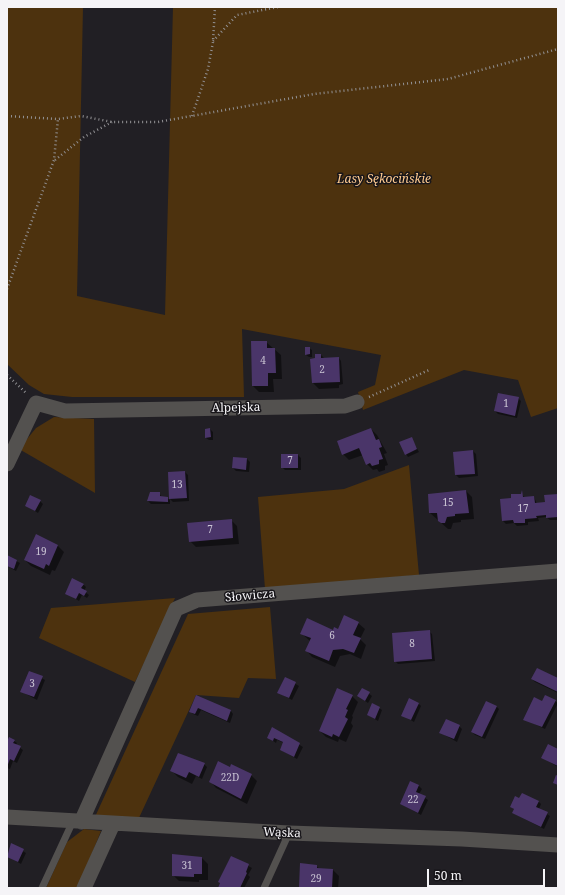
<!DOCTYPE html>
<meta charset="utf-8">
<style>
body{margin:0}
#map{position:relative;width:565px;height:895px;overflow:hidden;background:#211f24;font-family:"Noto Serif",serif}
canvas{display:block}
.frame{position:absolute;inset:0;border:8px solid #f5f4f7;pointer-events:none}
.scale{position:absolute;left:427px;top:869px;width:118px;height:18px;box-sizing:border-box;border:2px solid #f5f4f7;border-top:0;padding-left:5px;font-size:12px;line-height:14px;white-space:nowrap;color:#f5f4f7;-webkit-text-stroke:3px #18161a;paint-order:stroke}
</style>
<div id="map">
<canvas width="565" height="895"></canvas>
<div class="frame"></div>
<div class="scale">50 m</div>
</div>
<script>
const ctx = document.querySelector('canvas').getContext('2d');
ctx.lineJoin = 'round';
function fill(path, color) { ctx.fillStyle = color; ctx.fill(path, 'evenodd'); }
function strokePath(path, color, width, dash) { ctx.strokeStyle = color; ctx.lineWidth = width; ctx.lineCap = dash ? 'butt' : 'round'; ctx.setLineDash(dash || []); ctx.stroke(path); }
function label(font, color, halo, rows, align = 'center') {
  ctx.font = font + ' "Noto Serif",serif'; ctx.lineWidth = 3; ctx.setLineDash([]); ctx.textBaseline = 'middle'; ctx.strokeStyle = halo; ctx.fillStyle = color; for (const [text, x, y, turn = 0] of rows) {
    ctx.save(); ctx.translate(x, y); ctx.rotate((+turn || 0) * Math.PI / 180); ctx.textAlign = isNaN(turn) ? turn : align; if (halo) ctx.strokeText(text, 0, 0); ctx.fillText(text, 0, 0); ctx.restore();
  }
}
fill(new Path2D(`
 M7,7H83L77,296L165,315L173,7H558V408L531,417L518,380L464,370L363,410L358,392L375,385L381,355L242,329L244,397H72L44,394L29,385L7,364Z
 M54,417L94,419L95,493L19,449L36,428Z
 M409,465L419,575L265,589L258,497L344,489Z
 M175,598L135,682L39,638L51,608Z
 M270,607L276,679L248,678L239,698L196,695L138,820L94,819L188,614Z
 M84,829L101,831L78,888H46L67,842Z`), '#4d320e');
fill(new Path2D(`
 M266,342L281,355L282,379H273L274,392H259L253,386Z
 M309,348L312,350V357H309L306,355Z
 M321,355L325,359L339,358L341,361L343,384L339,385V388L319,389L313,383L311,360L316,359Z
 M518,398L521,401L517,418L498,414L495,411Z
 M210,429L213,432V440H209L206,438Z
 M371,429L377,435L387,453L384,454L388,465L385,466V470L379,472L377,469L373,470L367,464L363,455L349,460L343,454Z
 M411,438L419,452L408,457L406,454Z
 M473,451L476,454L478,476L459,478L456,475L454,453Z
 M298,455L301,458V470H285L282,467Z
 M247,459L250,462L249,472L236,471L233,468Z
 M185,472L188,475L189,501L173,502L170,499L169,473Z
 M466,491L472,497L474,519L461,520V522L453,523L451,529H448L430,513Z
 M159,493L162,497L167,498L170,500V504H151L148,501Z
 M522,495L526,498L534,497L537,504L546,503L558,495V520H550L546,517L538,518L539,521L528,522V525L517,526L514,523L506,524L503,521L512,499Z
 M40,501L43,504L38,513L26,505Z
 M231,520L237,526L239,544L196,547L190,541Z
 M36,536L58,546L64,552L55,571L52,570L50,575L31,566L25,560Z
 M7,556L20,563L16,571L7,566Z
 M83,584L86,587L84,591L89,595L87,598L82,595L79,601L66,593Z
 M358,623L365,629L360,639L366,645L361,659L350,654L340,656L335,667L312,657L306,650L310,641L301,633L334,631Z
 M429,631L432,634L435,661L398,664L395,661Z
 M30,672L45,680L37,700L22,692Z
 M285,678L299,686L292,700L279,693Z
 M532,679H558V693L535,682Z
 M363,689L372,696L368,703L358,696Z
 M196,696L231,711L233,714L230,723L201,710L198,716L193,714L190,711Z
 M352,696L358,702L352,716L353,717L351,723L353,726L346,742L339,739L338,742L326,737L320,731Z
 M555,701L558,703L545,729L524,719L542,702Z
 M419,704L421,706L414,722L402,715Z
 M496,706L499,709L485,739L475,735L472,732Z
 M379,708L382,710L378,721L368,715Z
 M459,726L462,729L457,742L441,733Z
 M273,729L303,747L297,759L281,750L284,743L277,740L276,743L269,738Z
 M14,741L17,743L16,745L23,750L17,763L13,761L10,769L7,768V745Z
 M558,750V767L543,758Z
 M204,764L207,767L202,779L196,776L192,784L178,777L172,771Z
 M231,768L251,775L257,781L247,804L216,788L210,781Z
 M410,782L419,786L422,789L419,794L428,800L421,815L401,804Z
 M520,800L539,802L541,804L539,809L550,816L544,829L513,813L515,810L511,807Z
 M12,845L26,853L21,864L7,856Z
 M232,857L252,868L248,875L250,877L244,888H219Z
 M202,858L208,864V880H199V882L179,881L173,875Z
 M316,866L320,869L333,870L339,876L338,888H300Z`), '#0007');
fill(new Path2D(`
 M251,341H267V348H275L276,373H268V386H252Z
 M305,347H310V354L305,355Z
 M315,354H321V358L339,357L340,382L312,383L310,359L315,358Z
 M498,393L519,397L515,416L494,411Z
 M210,428L211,437L205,438V429Z
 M371,428L376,440L379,439L382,447L379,448L383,459L379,460V464L372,466L370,463L366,465L359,448L342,455L337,441Z
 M412,437L417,449L405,455L399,442Z
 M473,450L475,474L455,475L453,452Z
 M281,454H298V468H281Z
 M233,457L247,458L246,470L232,468Z
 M185,471L187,498L169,499L168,472Z
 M466,490L469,513L455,514V516L447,517L445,523H441L438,521L437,513H429L428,494Z
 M522,490L523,497L534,496L535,503L545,502L544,495L558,494V517L546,518V515L536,516L537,518L525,519V523H514L513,520L502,521L500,499L511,498V494H521Z
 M150,492H160V496L168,497V502L147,501Z
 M30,495L41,500L35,511L25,506Z
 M232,519L233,538L189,542L187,523Z
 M36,534L58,545L49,566L46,564L44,569L24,560Z
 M7,555L17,560L14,569L7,566Z
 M72,578L84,584L81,588L87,591L84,596L79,593L76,599L65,594Z
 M344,615L359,622L353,635L361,638L354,653L343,649L333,650L329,661L305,651L311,638L300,634L307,618L333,630L334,627L338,629Z
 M430,630L432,659L394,662L392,633Z
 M537,668L558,678V692L531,679Z
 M29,671L43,676L34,697L20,692Z
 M285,677L296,682L289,698L277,693Z
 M337,688L353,695L346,709L348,710L345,717L348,719L339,737L333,734L332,737L319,731Z
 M362,688L370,692L365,701L357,696Z
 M196,695L231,710L227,721L198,708L195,714L189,712Z
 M545,695L556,700L542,727L523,720L534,697L542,701Z
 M409,698L419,703L411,720L401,716Z
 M486,701L497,706L482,737L471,732Z
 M372,703L380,707L375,719L367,715Z
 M446,719L460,725L454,739L439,733Z
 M272,727L300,743L294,757L280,750L283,742L274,738L273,741L267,738Z
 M9,737L15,740L13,743L21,746L14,761L10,759L7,767V742Z
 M548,744L558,749V766L541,758Z
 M178,753L205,763L199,777L189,772L186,778L170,771Z
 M218,761L230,767L231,764L252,774L241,799L209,782Z
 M556,775L558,776V785L553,783Z
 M410,781L419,785L416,792L426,796L418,813L400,804Z
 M522,793L539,801L536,807L548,812L541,827L512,813L514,809L510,807L515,796L519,798Z
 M11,843L24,849L18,862L7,857Z
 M172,854L202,857V874H194V877L172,876Z
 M231,856L249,864L246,872L247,873L240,888H218L220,883L218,882Z
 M300,863L317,865V868L333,869L332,888H299Z`), '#4a3569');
strokePath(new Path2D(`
 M213,41L237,15L278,7
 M7,116L58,119L81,116L112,122H158L314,94L448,79L558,49
 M192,116L208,69L213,42L215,7
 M55,160L84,137L112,122
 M7,289L54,160L58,119
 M7,375L26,393
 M369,397L429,370`), '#939295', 2.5, [1, 3]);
strokePath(new Path2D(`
 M42,888L73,821
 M264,888L289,833`), '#53514f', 7);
strokePath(new Path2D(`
 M7,464L36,403L65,411L345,406L357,402
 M7,817L289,833L462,839L558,845
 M81,822L176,609L197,600L558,571
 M84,888L113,824`), '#53514f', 15);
label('10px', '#cac4d4', null, [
 ["4",263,361],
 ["2",322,370],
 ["1",506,404],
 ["7",290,461],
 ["13",177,485],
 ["15",448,503],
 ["17",523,509],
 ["7",210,530],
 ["19",41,552],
 ["6",332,636],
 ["8",412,644],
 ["3",32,684],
 ["22D",230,778],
 ["22",413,800],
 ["31",187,866],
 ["29",316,879]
]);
label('italic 12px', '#ffcb90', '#18161a', [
 ["Lasy Sękocińskie",384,180]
]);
label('12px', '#f5f4f7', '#18161a', [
 ["Alpejska",236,408,-1],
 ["Słowicza",250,596,-5],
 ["Wąska",282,833,3]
]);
</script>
